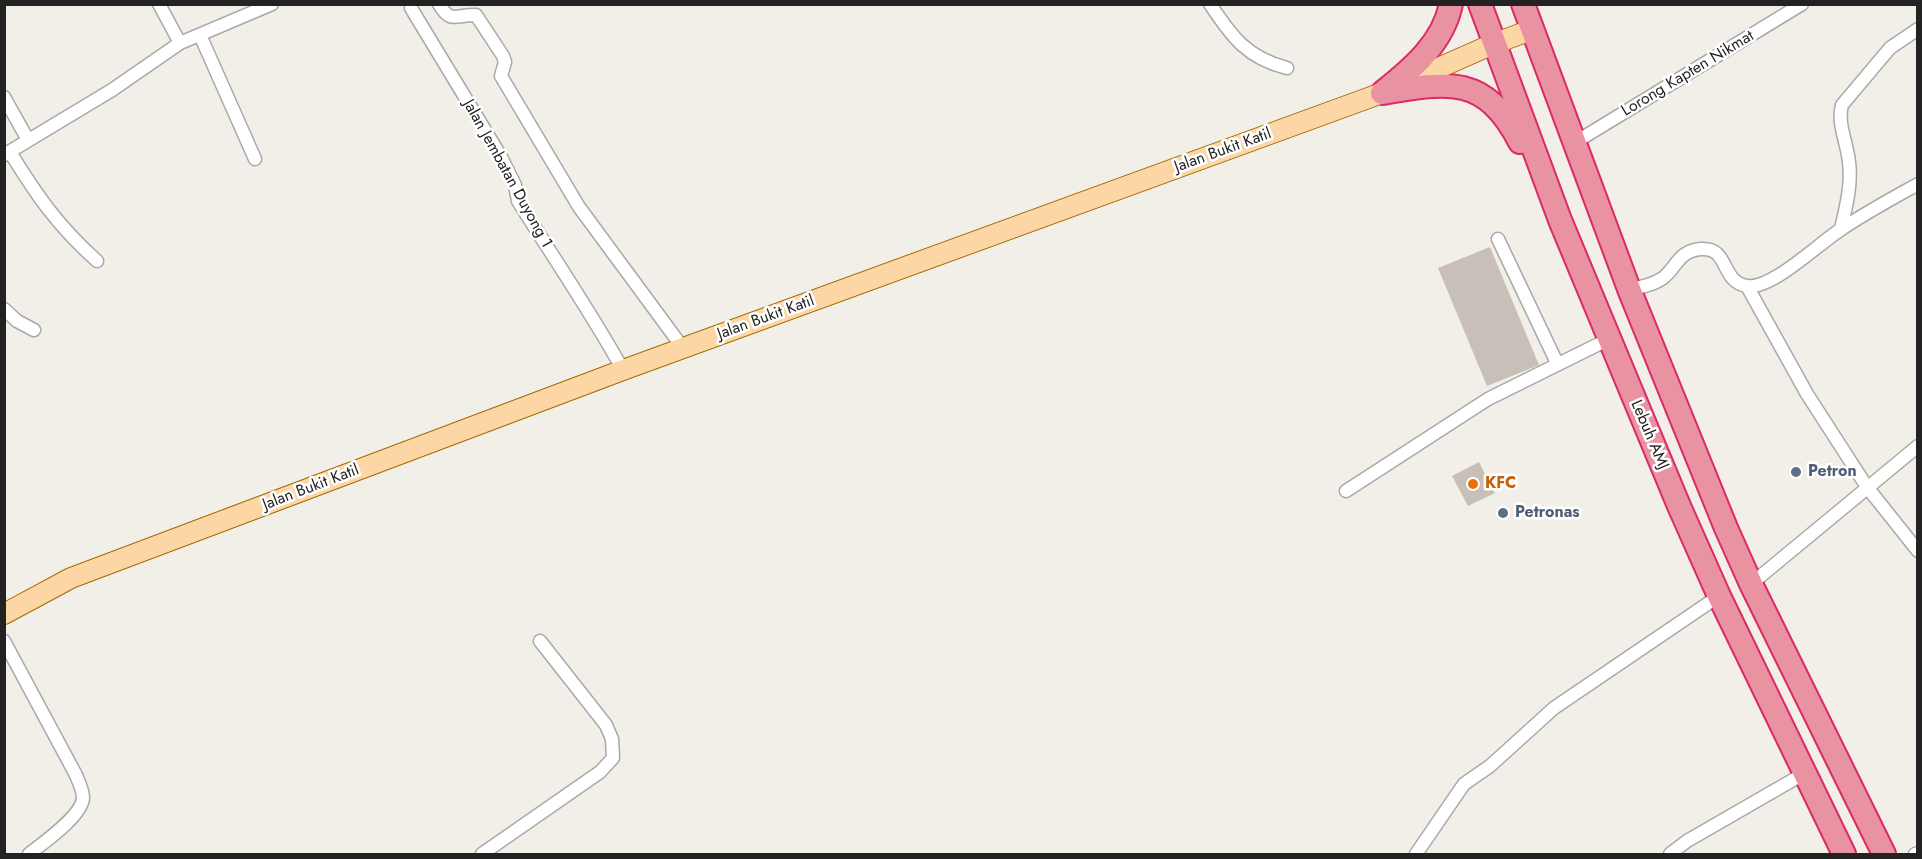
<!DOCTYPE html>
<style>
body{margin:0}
#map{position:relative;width:1922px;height:859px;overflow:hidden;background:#f2efe9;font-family:Jost,sans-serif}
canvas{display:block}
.frame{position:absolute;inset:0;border:6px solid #222;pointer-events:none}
</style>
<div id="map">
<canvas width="1922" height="859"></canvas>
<div class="frame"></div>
</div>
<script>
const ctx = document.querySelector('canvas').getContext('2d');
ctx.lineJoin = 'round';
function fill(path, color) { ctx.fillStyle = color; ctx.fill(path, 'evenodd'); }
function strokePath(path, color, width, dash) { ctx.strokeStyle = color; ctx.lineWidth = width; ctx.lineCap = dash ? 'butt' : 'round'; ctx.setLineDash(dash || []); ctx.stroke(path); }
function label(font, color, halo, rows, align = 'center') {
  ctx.font = font + ' Jost,sans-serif'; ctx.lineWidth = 5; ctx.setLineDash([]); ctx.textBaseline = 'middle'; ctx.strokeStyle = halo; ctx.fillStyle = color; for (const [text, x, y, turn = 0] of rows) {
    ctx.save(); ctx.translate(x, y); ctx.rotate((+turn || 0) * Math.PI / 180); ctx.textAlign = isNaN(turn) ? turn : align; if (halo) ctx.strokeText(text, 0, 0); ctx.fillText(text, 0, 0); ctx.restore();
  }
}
fill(new Path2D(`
 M1490,247L1539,365L1487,386L1438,268Z
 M1479,462L1495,493L1468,506L1452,476Z`), '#c7bfb8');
const street = new Path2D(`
 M159,4L180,43
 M439,4C451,25 457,14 476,15L503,56L505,62L501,76L579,207L683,348
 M1210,4C1232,37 1247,58 1287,68
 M411,8L500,155L515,185L518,201C553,257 591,312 623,370
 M200,35L255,159
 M4,97L28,140
 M1574,143L1802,4
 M10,152C37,196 58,226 97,261
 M4,155L112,90L180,43L272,4
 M1841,229C1846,207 1852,184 1849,162C1847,142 1837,124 1842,105L1890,48L1918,29
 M1498,239L1557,363
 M1747,286L1807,394L1867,487L1918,551
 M1629,289C1641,287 1653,285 1663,278C1677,267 1678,251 1701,249C1730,247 1720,282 1747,286C1772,290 1820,242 1843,228C1867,212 1893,198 1918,184
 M4,309L17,321L34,330
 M1346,491L1488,399L1609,339
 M1751,584L1918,446
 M4,641L76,775C79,783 83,790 83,798C82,816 43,843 29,854
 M482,854L600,772L613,758L612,739L606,725L540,641
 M1416,854L1464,784L1490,766L1554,708L1719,596
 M1670,854L1687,841L1805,773
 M1915,854L1918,853`);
const primary = new Path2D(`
 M4,614L71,578L623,370L1382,93L1493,44L1531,30`);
const highway = new Path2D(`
 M1480,4L1560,220L1679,506L1719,596L1844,854
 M1523,4L1629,289L1726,528L1751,584L1884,854
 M1383,92C1412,69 1443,43 1451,4
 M1382,93C1447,82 1485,74 1520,142`);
strokePath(street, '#a9a9a9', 15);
strokePath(primary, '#a06b00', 22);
strokePath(highway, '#dc2a67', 26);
strokePath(street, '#fff', 12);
strokePath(primary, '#fcd6a4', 20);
strokePath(highway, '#e892a2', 22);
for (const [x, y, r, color] of [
 [1796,472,6,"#5c6f8a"],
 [1473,484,6,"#e8710a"],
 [1503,513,6,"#5c6f8a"]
]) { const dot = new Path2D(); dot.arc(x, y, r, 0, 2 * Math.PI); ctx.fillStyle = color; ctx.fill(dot); strokePath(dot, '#fff', 2); }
label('16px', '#222', '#fff', [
 ["Lorong Kapten Nikmat",1688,74,-31],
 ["Jalan Bukit Katil",1223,151,-20],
 ["Jalan Jembatan Duyong 1",507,174,61],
 ["Jalan Bukit Katil",766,318,-20],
 ["Lebuh AMJ",1649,435,67],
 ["Jalan Bukit Katil",311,488,-21]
]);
label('bold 16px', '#4e5e75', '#fff', [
 ["Petron",1808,472],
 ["Petronas",1515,513]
], 'left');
label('bold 16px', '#c56008', '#fff', [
 ["KFC",1485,484]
], 'left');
</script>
